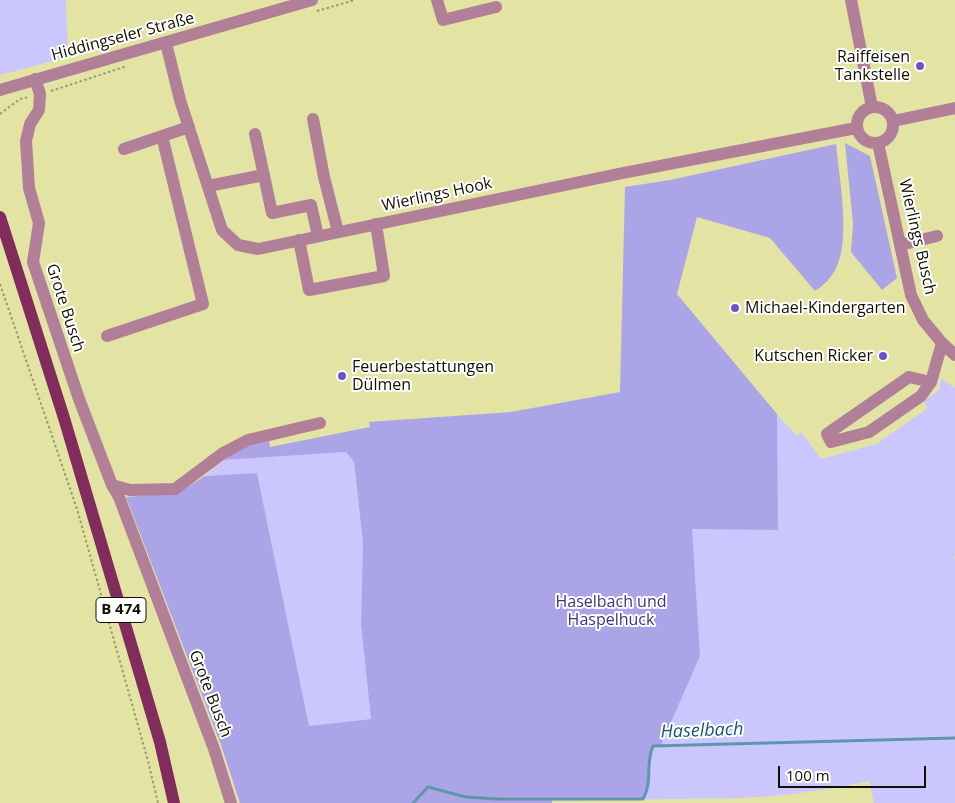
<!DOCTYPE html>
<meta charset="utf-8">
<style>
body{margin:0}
#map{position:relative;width:955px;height:803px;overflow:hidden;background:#e3e3a4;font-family:"Open Sans",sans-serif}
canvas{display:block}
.scale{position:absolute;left:778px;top:766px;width:148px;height:22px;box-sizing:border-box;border:2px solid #121100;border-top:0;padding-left:6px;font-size:15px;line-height:18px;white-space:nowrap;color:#121100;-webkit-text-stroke:4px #fff;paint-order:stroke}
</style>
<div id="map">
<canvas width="955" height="803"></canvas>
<div class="scale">100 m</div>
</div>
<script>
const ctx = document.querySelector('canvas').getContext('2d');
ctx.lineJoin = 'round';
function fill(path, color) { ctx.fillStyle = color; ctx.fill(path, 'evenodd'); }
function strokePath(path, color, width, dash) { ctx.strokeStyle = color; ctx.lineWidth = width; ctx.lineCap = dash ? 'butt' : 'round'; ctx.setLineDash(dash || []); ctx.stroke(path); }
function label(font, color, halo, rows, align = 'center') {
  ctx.font = font + ' "Open Sans",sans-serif'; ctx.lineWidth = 4; ctx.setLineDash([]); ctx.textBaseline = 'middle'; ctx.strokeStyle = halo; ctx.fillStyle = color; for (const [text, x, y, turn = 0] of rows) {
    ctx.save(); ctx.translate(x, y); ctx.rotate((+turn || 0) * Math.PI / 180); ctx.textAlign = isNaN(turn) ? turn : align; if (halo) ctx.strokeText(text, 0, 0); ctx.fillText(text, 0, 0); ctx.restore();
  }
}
fill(new Path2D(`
 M0,0H66L68,57L0,75Z
 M941,378L955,388V556H954L955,561V803H874L869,781C827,790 785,796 741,798L414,803H240L230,772L280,766L371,719L309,727L257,473L205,476L223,460L346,452L354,462L363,543L361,625L371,718L772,409L797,436L802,433L821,459L876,444L928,408L924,401L939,390Z`), '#cbc7fe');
fill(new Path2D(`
 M845,143L870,156L897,278L882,290L851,252L853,224Z
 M836,144C839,177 851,239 836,268C832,277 824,285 815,291L770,238L697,217L677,294L777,414L778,530L692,529L700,656L661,745H653L648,761L649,783L643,799H552V803H240L221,745L126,497L175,493L181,491L205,476L257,473L309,726L371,719L361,625L363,543L354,462L346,452L223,460L240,448L269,441L270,447L370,427L369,422L511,412L620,392L625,187L670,180Z`), '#aba5e7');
strokePath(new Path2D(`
 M413,803L428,787L466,797L497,799H643C653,782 645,763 653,746L955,738`), '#5e97ab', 3);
strokePath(new Path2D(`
 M317,11L355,0
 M51,91L127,66
 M0,114L20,99L29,97
 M0,284L77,509L148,761L158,803`), '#9a9a6b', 2, [2.5, 2.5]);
strokePath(new Path2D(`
 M437,0L443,20L496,7
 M851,0L872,107
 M166,43L180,100L222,230L238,245L258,249L623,173L856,128
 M35,79L40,94L39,110L30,124L26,141L29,188L39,223L33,262L79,399L112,485L119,497L214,749L231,803
 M0,90L312,0
 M857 125a18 18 0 1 1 36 0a18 18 0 1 1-36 0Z
 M313,119L324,177L338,232
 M893,121L955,108
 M255,134L272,213L311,205L318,236
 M878,143L911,295L923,320L942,343L955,355
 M124,149L189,127
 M208,186L264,175
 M299,240L309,290L384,276L376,224
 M900,245L937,236
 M107,336L203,304L162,136
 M931,382L909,377L827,434L831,442L869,432L921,396L931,382L942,343
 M112,485L130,490L175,489L223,453L248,440L320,423`), '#b17f98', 12);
strokePath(new Path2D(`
 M0,217L64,418L160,742L174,803`), '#822c5e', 12);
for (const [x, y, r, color] of [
 [920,66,5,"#6b53cc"],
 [735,308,5,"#6b53cc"],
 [883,356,5,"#6b53cc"],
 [342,376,5,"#6b53cc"]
]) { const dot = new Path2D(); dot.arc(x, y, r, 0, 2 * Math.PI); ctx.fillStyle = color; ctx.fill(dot); strokePath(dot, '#fff', 2); }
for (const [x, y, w] of [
 [121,610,50]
]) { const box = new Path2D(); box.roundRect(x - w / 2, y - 12.5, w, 25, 4); ctx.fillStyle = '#fff'; ctx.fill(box); strokePath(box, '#121100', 1); }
label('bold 15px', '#121100', null, [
 ["B 474",121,610]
]);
label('16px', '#121100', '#fff', [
 ["Hiddingseler Straße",123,37,-15],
 ["Wierlings Hook",437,195,-12],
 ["Wierlings Busch",917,237,77],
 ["Grote Busch",65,308,72],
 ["Grote Busch",210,694,69]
]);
label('16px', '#121100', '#fff', [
 ["Raiffeisen",910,57],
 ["Tankstelle",910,75],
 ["Michael-Kindergarten",745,308,"left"],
 ["Kutschen Ricker",873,356],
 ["Feuerbestattungen",352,367,"left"],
 ["Dülmen",352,385,"left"]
], 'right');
label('16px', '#41327f', '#fff', [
 ["Haselbach und",611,602],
 ["Haspelhuck",611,620]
]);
label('italic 18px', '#165770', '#fff', [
 ["Haselbach",702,731,-2]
]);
</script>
